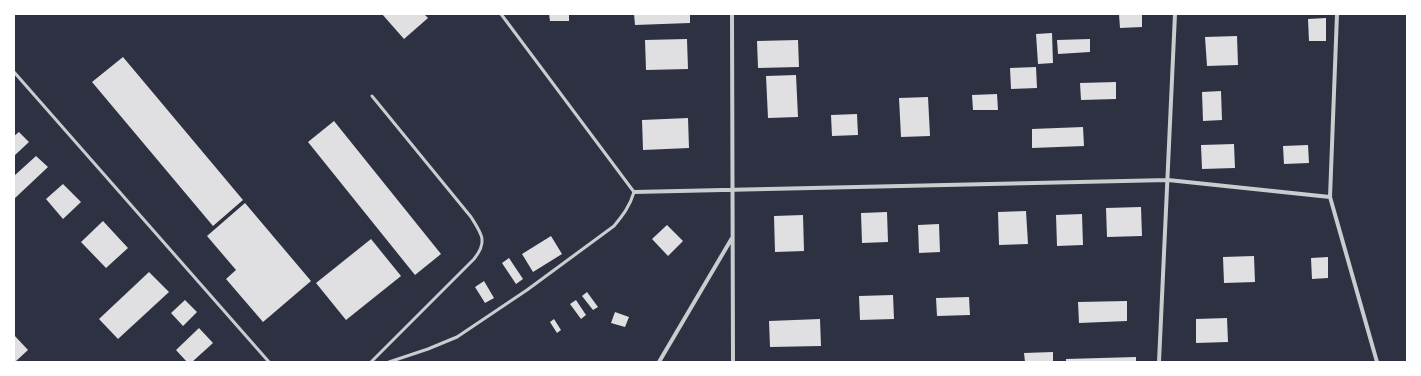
<!DOCTYPE html>
<style>
body{margin:0}
#map{position:relative;width:1421px;height:376px;overflow:hidden;background:#2d3142;font-family:Montserrat,sans-serif}
canvas{display:block}
.frame{position:absolute;inset:0;border:15px solid #fff;pointer-events:none}
</style>
<div id="map">
<canvas width="1421" height="376"></canvas>
<div class="frame"></div>
</div>
<script>
const ctx = document.querySelector('canvas').getContext('2d');
ctx.lineJoin = 'round';
function fill(path, color) { ctx.fillStyle = color; ctx.fill(path, 'evenodd'); }
function strokePath(path, color, width, dash) { ctx.strokeStyle = color; ctx.lineWidth = width; ctx.lineCap = dash ? 'butt' : 'round'; ctx.setLineDash(dash || []); ctx.stroke(path); }
fill(new Path2D(`
 M382,14H424L428,18L404,39Z
 M549,14H569V21H550Z
 M634,14H690V23L635,25Z
 M1119,14H1142V27L1120,28Z
 M1326,18V41H1309L1308,19Z
 M1052,33L1053,63L1038,64L1036,34Z
 M1237,36L1238,65L1207,66L1205,37Z
 M687,39L688,69L646,70L645,40Z
 M1090,39V52L1058,54L1057,40Z
 M798,40L799,67L758,68L757,41Z
 M123,57L243,200L213,226L92,82Z
 M1036,67L1037,88L1011,89L1010,68Z
 M796,75L798,117L768,118L766,76Z
 M1116,82V99L1081,100L1080,83Z
 M1221,91L1222,120L1203,121L1202,92Z
 M997,94L998,110H973L972,95Z
 M928,97L930,136L901,137L899,98Z
 M857,114L858,135L832,136L831,115Z
 M688,118L689,148L643,150L642,120Z
 M334,121L441,254L415,275L308,142Z
 M1083,127L1084,146L1032,148V129Z
 M19,132L29,142L14,156V136Z
 M1234,144L1235,168L1202,169L1201,145Z
 M1308,145L1309,163L1284,164L1283,146Z
 M36,156L48,167L14,199V176Z
 M63,184L81,202L63,219L46,199Z
 M245,203L311,281L263,322L226,279L236,270L207,236Z
 M1141,207L1142,236L1107,237L1106,208Z
 M1026,211L1028,244L999,245L998,212Z
 M887,212L888,242L862,243L861,213Z
 M1082,214L1083,245L1057,246L1056,215Z
 M803,215L804,251L775,252L774,216Z
 M103,221L128,248L106,268L81,242Z
 M939,224L940,252L919,253L918,225Z
 M667,225L683,241L668,256L652,239Z
 M551,236L562,254L533,272L522,254Z
 M371,239L401,276L346,320L316,283Z
 M1254,256L1255,282L1224,283L1223,257Z
 M1328,257V278L1312,279L1311,258Z
 M509,258L523,279L516,284L502,263Z
 M149,272L169,292L118,339L99,319Z
 M484,281L494,298L485,303L475,287Z
 M587,292L598,307L593,310L582,296Z
 M893,295L894,319L860,320L859,296Z
 M969,297L970,315L937,316L936,298Z
 M185,300L197,312L183,326L171,313Z
 M576,300L586,315L581,319L570,304Z
 M1127,301V321L1079,323L1078,302Z
 M615,312L629,317L625,327L611,323Z
 M1227,318L1228,342L1196,343V319Z
 M554,319L561,330L557,333L550,322Z
 M820,319L821,346L770,347L769,321Z
 M199,328L213,343L192,362H187L176,350Z
 M14,335L28,350L15,362H14Z
 M1053,352V362H1025L1024,353Z
 M1136,357V362H1066V359Z`), '#e0e0e3');
strokePath(new Path2D(`
 M14,72L269,362
 M371,362L474,259C488,242 482,234 471,217L372,96
 M389,362L428,349L457,337L527,290L614,226C623,215 630,206 634,192L501,14`), '#caccd0', 3);
strokePath(new Path2D(`
 M732,14L733,362
 M1337,14L1330,197L1377,362
 M634,192L1168,180L1330,197
 M659,362L732,238
 M1159,362L1175,14`), '#caccd0', 4);
</script>
